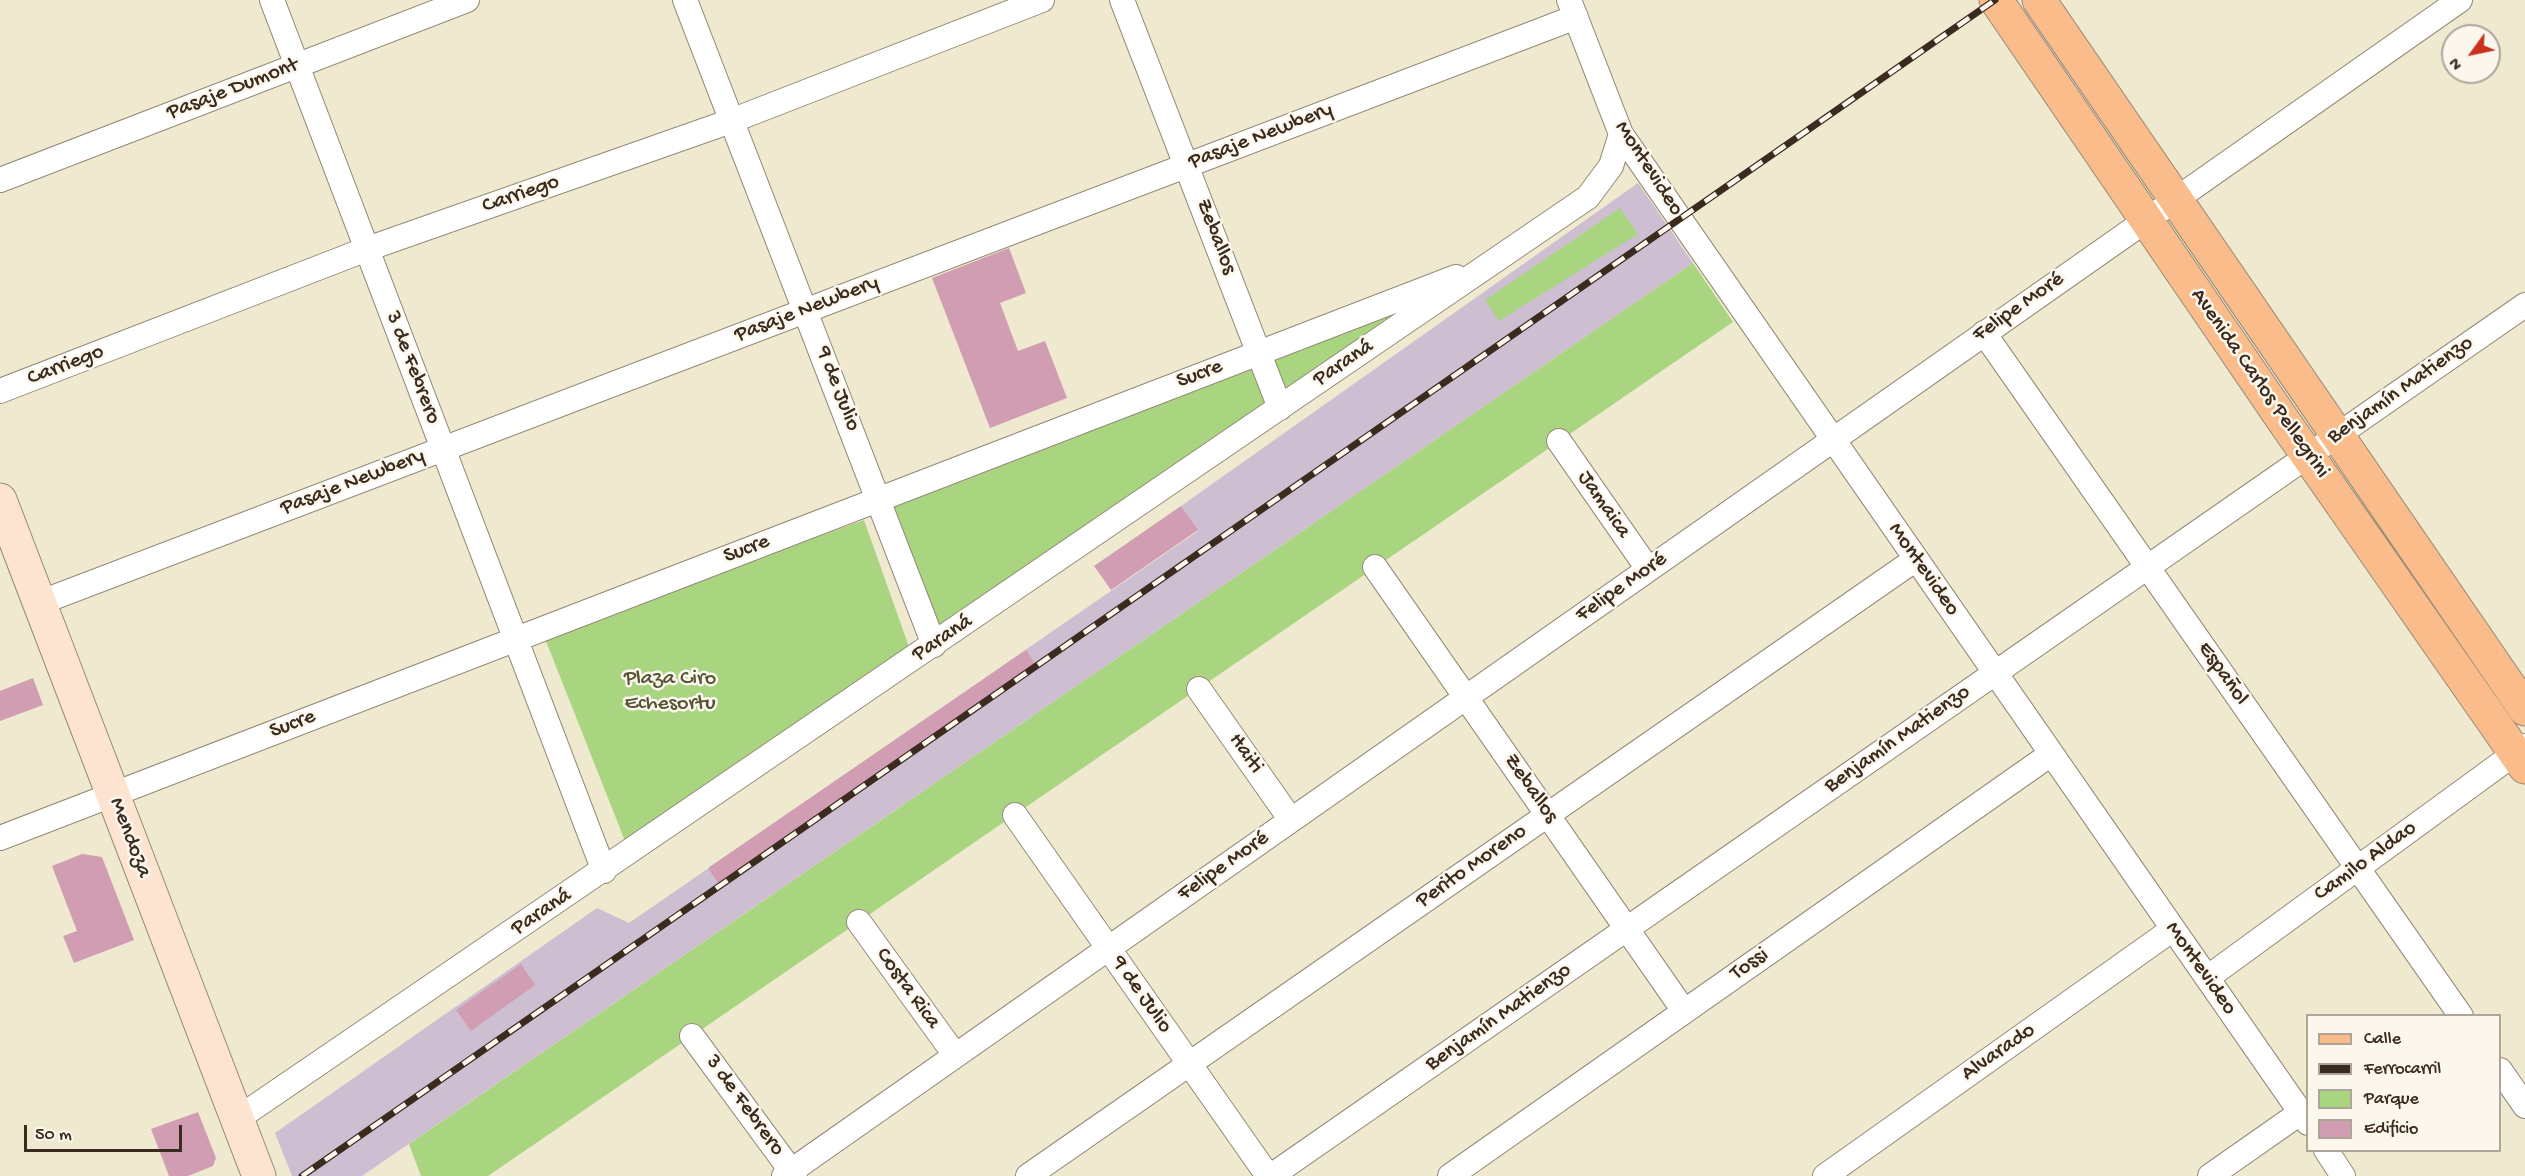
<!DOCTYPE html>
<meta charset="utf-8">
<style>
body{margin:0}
#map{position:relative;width:2525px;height:1176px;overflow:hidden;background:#efe9d0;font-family:"Gochi Hand",sans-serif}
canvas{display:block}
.legend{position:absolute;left:2306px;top:1014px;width:195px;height:138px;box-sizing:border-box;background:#fbf7ec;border:2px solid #aea59a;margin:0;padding:8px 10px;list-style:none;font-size:18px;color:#3b2a1e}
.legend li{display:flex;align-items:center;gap:12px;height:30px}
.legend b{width:30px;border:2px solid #aea59a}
.north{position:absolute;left:2441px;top:24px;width:60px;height:60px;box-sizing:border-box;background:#fbf7ec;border:2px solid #aea59a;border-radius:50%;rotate:237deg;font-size:16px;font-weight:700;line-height:24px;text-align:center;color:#3b2a1e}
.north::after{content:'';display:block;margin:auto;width:21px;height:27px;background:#c8321e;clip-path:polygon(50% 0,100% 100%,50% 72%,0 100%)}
.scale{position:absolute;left:24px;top:1125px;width:158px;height:27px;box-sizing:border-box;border:3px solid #3b2a1e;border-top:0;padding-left:8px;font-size:18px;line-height:21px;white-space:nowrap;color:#3b2a1e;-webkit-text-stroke:4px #fbf7ec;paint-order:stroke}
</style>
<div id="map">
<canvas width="2525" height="1176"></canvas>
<ul class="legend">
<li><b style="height:8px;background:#f9bc8a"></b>Calle</li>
<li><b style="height:8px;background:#3b2a1e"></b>Ferrocarril</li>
<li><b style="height:16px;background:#a9d480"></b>Parque</li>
<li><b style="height:16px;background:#d19db2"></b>Edificio</li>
</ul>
<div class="north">N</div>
<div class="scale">50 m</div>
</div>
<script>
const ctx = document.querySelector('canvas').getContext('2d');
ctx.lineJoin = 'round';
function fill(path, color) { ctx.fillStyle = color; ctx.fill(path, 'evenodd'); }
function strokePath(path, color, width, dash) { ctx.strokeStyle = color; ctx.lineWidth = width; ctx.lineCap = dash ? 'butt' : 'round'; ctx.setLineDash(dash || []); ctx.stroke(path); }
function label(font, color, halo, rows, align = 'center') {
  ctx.font = font + ' "Gochi Hand",sans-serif'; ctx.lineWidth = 5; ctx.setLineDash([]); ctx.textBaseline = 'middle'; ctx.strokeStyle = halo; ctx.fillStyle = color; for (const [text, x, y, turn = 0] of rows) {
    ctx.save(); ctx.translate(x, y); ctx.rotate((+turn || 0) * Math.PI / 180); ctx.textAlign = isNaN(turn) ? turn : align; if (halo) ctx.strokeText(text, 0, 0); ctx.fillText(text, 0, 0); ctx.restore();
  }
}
fill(new Path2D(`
 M1638,183L1693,263L362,1176H292L275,1133L597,908L629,923L1198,531L1181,506Z`), '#cebed1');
fill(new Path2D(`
 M1620,208L1638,234L1499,321L1485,300Z
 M1693,263L1733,322L488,1176H421L409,1144Z
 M1441,291L1286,396L1272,358Z
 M1252,360L1271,408L942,631L891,504Z
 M864,520L909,647L625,841L544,636Z`), '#a9d480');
fill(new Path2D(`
 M1009,248L1026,293L1000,303L1018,351L1045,341L1067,398L990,428L932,278Z
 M1181,506L1198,530L1111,590L1094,566Z
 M1026,650L1036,665L718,883L708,868Z
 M33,678L43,705L0,721V691Z
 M82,854L102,857L134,940L74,963L63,936L77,931L52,866Z
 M521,964L535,985L471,1031L456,1010Z
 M198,1112L216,1158L213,1166L188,1176H169L151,1129Z`), '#d19db2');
const minor = new Path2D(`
 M272,0L604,871
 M685,0L934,645
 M1122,0L1280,408
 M1569,0L1621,134L2308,1123
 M0,180L467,0
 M1984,333L2461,1016
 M0,391L367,249L731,121L1042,0
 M1559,441L1648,569
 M1375,567L1684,1011
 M39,603L1576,17
 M1199,689L1291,820
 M1015,815L1268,1176
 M0,838L1456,277
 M859,922L955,1055
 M2207,978L2525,746
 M692,1036L795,1176
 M2500,1070L2525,1106
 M237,1119L1588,197L1611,166L1621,134
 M2326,1150L2343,1176
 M784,1176L2460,0
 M1028,1176L1916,559
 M1271,1176L2525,305
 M1450,1176L2051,754
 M1825,1176L2173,929
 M2210,1176L2300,1113`);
const secondary = new Path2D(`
 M0,500L259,1176`);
const primary = new Path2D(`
 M1996,0L2283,420L2525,767
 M2039,0L2525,709`);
strokePath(minor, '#958a77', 26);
strokePath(secondary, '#958a77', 35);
strokePath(primary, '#958a77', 35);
strokePath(minor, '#fff', 24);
strokePath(secondary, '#fde4d0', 33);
strokePath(primary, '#f9bc8a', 33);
const rail = new Path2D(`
 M302,1176L1995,0`);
strokePath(rail, '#3b2a1e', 7);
strokePath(rail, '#fbf7ec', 4.5, [14]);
label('22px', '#3b2a1e', '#fbf7ec', [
 ["Pasaje Dumont",233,90,-21],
 ["Pasaje Newbery",1261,137,-21],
 ["Montevideo",1648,169,57],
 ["Carriego",521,195,-19],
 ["Zeballos",1215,237,69],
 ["Felipe Moré",2019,308,-35],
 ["Pasaje Newbery",807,310,-21],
 ["Paraná",1344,364,-34],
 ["Carriego",66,366,-21],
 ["3 de Febrero",412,368,69],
 ["Sucre",1200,375,-21],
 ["Avenida Carlos Pellegrini",2259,384,55],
 ["9 de Julio",837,389,69],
 ["Benjamín Matienzo",2401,391,-35],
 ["Pasaje Newbery",353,483,-21],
 ["Jamaica",1603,505,55],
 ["Sucre",747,550,-21],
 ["Montevideo",1923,570,55],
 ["Felipe Moré",1622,588,-35],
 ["Paraná",943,639,-34],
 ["Español",2222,674,55],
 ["Sucre",293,725,-21],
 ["Benjamín Matienzo",1898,740,-35],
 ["Haiti",1245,754,55],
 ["Zeballos",1530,789,55],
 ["Mendoza",129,838,69],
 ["Camilo Aldao",2366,862,-36],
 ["Felipe Moré",1224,867,-35],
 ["Perito Moreno",1472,867,-35],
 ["Paraná",542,913,-34],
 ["Tossi",1750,965,-35],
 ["Montevideo",2200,969,55],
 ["Costa Rica",907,989,54],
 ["9 de Julio",1141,995,55],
 ["Benjamín Matienzo",1499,1018,-35],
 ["Alvarado",1999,1053,-35],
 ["3 de Febrero",744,1106,54]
]);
label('22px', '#565436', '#fbf7ec', [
 ["Plaza Ciro",670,680],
 ["Echesortu",670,705]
]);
</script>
